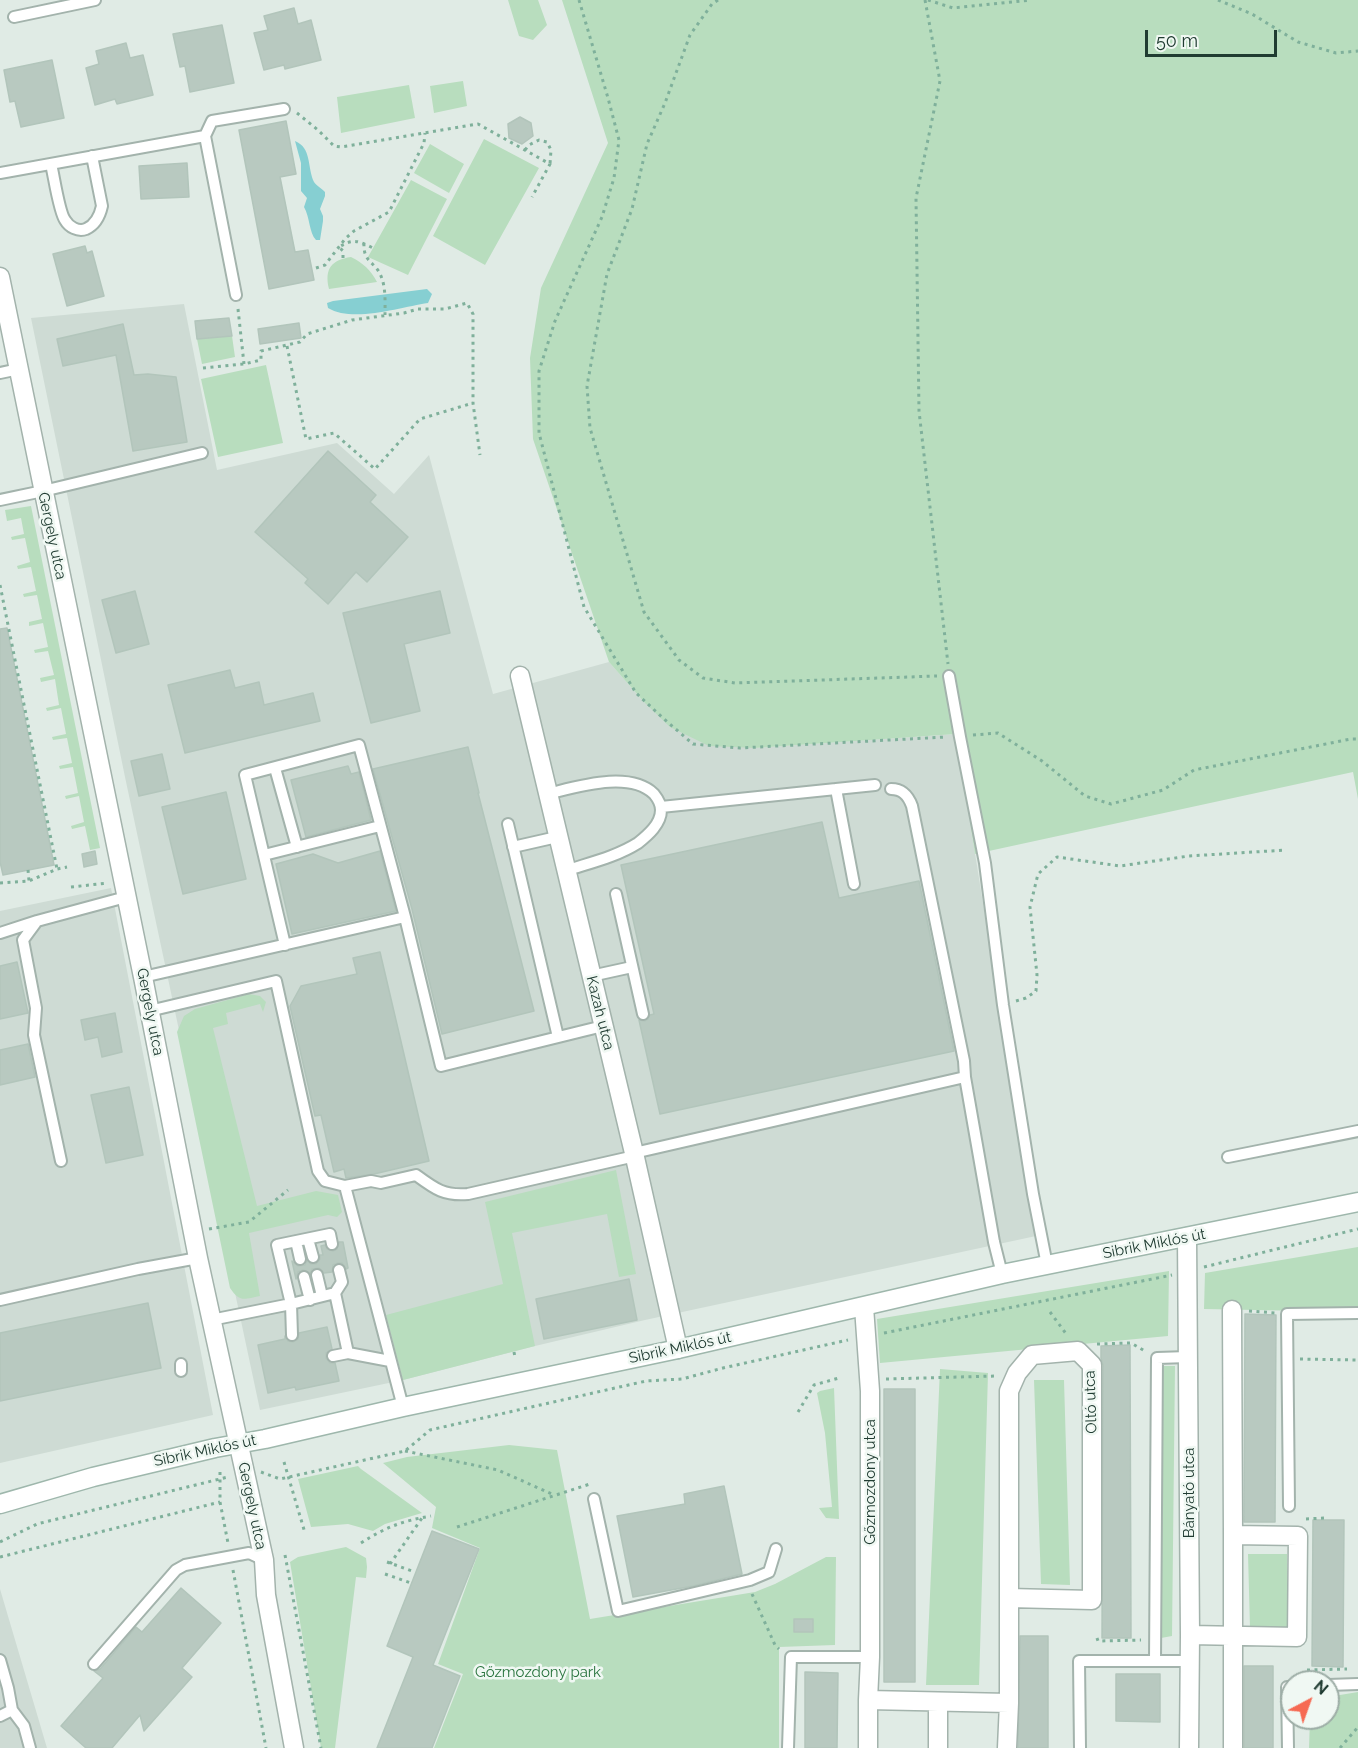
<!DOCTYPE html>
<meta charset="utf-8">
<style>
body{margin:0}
#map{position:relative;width:1358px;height:1748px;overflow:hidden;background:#e0ebe5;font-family:Raleway,sans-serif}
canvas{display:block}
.north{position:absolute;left:1280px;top:1670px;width:60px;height:60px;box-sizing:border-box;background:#f0f8f3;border:2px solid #9dada6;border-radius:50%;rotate:41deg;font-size:16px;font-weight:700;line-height:24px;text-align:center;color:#203c32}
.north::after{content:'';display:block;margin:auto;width:21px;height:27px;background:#f66a53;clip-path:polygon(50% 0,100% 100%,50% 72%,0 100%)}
.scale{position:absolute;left:1145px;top:30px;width:132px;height:27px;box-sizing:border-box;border:3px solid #203c32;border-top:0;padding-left:8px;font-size:18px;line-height:21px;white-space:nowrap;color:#203c32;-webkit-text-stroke:4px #f0f8f3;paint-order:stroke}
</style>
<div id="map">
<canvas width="1358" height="1748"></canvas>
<div class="north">N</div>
<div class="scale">50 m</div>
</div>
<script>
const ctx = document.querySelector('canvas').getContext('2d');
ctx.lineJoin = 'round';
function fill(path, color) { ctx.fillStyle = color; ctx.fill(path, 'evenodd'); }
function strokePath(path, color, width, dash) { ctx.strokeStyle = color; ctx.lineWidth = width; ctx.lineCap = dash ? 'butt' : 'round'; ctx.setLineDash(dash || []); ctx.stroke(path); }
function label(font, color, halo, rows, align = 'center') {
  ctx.font = font + ' Raleway,sans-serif'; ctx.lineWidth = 5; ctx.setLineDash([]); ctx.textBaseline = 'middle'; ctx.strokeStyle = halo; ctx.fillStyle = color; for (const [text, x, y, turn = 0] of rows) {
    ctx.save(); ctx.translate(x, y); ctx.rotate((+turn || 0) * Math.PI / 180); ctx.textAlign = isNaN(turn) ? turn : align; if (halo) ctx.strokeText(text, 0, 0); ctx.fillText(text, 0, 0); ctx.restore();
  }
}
fill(new Path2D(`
 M184,304L217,470L337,443L394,494L429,455L493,694L609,662L644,702L755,748L956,734L1036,1236L645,1320L535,1346L403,1380L260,1410L125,777L31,318Z
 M111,888L213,1415L0,1463V911Z
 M0,1589L47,1748H0Z`), '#cedbd4');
fill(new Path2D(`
 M508,0H538L547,25L533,40L519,36Z
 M562,0H1358V799L1353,772L975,854L956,734L755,748L709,746L670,727L644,702L609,662L533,439L530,358L541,288L608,143Z
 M463,81L467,106L434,113L430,86Z
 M409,85L415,118L341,133L337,97Z
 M484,139L539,168L485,265L433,236Z
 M430,144L464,164L449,193L414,173Z
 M411,180L447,199L408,275L368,257Z
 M351,257C363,263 371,270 377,282L329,289C324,268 332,260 351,257Z
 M232,336L235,357L202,364L197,339Z
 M266,365L283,443L218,457L201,379Z
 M31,506L100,848L90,850L85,826L72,829L71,826L84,822L79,796L66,799L65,796L78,793L73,767L60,769L59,766L72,763L67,738L53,740L52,737L66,734L61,708L47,711L46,708L59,705L55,679L41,682L40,678L54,675L48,651L35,653L34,650L48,647L43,623L29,626V622L42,619L37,595L24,597L23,594L36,591L31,567L18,569L17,566L30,562L25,538L12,540L11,537L24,534L21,518L7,521L5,510Z
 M249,994L260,996L266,1002L263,1012L260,1004L226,1013L228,1024L213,1028L257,1206L316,1191L338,1195L342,1212L337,1217L328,1215L249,1233L260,1296C244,1299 240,1303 230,1288L177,1032L184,1016L195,1009Z
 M616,1170L636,1274L619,1277L607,1214L512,1233L535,1346L403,1380L386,1315L503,1284L485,1202Z
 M1358,1247V1312L1204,1309L1205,1273Z
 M1169,1271L1168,1336L880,1363L877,1319Z
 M1158,1366H1175L1172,1636L1161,1638Z
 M940,1369L988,1373L979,1685H926Z
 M1034,1380H1064L1070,1585L1041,1584Z
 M834,1388L839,1519L826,1518L819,1508L832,1507L825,1433L817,1393L820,1391Z
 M509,1445L557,1450L590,1619L755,1592L775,1584L826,1557H836L835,1645L779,1647V1748H434L463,1674L438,1664L480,1548L432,1528L436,1507L383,1463L407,1457Z
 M358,1466L361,1469L422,1513L385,1524L373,1531L348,1524L311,1527L298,1479Z
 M346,1547L366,1558L367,1567L366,1578L356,1577L335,1748H321L290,1562L298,1557Z
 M1248,1554H1287L1288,1628H1250Z
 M1358,1692V1748H1309L1310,1718H1328V1697Z`), '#b8ddbe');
fill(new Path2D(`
 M295,141C312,148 307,167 314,182C316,185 322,189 325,192V196L320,209L323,216V221L320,240H316C309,233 310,217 304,207L307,198L301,191V163Z
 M427,289L432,294L428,303C401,307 353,323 328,308L327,303L333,301Z`), '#86cfd2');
const building = new Path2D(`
 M294,8L298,24L311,20L321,60L285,69L284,65L264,70L254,33L268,30L264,16Z
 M222,25L234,83L190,92L185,66L180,67L173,34Z
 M126,43L130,58L143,55L153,95L117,104L115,99L95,105L86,68L99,64L96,51Z
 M52,60L64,118L21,127L15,101L10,102L4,70Z
 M520,117L531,123L533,136L522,144L509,138L508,124Z
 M286,121L296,174L280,177L295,252L308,250L314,280L269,289L239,130Z
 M187,163L189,197L141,199L139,166Z
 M85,246L87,253L92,251L104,296L67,306L53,254Z
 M229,318L232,336L197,339L195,321Z
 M299,323L301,338L260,344L258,329Z
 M123,324L134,375L148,374L176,377L187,442L133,451L116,355L63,366L57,339Z
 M328,451L376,495L370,502L408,537L367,582L356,572L328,604L305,583L308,579L255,532Z
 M135,591L149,644L116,653L102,600Z
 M440,591L450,633L404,644L420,711L371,723L343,613Z
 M7,628L54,865L3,875L0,862V629Z
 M230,670L235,688L259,682L264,705L313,693L320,721L185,753L168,685Z
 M468,747L479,793H478L534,1011L442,1034L412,909L373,769Z
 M162,754L170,789L139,796L131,761Z
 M348,766L351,774L359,772L371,820L306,837L291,780Z
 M226,792L246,879L183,894L162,807Z
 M822,822L839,898L919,881L954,1051L660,1114L639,1020L645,1021L648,1019L650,1015L654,1014L621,865Z
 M95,851L97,864L84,867L82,854Z
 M380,851L396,911L292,934L276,864L313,854L338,863Z
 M380,952L429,1161L374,1174L346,1178L344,1169L334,1172L321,1115L315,1116L290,1006L301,986L357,974L353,958Z
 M17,962L28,1013L0,1019V966Z
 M115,1013L122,1052L102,1057L98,1037L85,1040L81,1020Z
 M28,1044L35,1077L0,1085V1050Z
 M129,1087L143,1155L106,1163L91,1095Z
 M339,1242H343L348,1268L346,1269L342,1263H338L333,1265L332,1272L324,1273L319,1268L312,1269L310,1273L303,1270L298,1272L296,1279L292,1261L298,1266L305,1265L307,1261L311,1264H316L320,1259V1255H323L321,1246L325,1245L327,1249L333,1251L337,1249Z
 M629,1279L637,1320L544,1339L536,1299Z
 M148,1303L161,1368L0,1401V1333Z
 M1245,1314L1276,1315L1275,1522H1244Z
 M327,1327L332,1349L326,1353V1358L330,1363H335L339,1381L296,1390L295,1387L268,1393L258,1345L285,1339V1336L288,1341L293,1342L298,1339L299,1333Z
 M1130,1345L1131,1638H1102L1103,1365L1101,1358V1346Z
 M884,1389H915V1682H884Z
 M724,1486L742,1574L693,1586L633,1597L617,1516L685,1504L684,1494Z
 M1313,1520H1344L1343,1667L1312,1666Z
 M432,1531L479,1549L433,1665L460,1676L432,1748H377L413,1657L387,1646Z
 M181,1588L221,1623L182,1668L192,1677L144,1731L140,1715L112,1748H86L61,1726L103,1678L94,1671L100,1669L136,1627L142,1632Z
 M794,1619H813V1632H794Z
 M1020,1636H1048V1748H1018Z
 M1244,1666H1273V1748H1244Z
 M805,1672L838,1673L837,1748H805Z
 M1116,1674H1160V1722L1116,1721Z`);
fill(building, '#b8c9c0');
strokePath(building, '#b2c5bb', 1.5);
const lane = new Path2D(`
 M14,17L95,0
 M205,136L212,121L284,109
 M51,164C54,176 59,212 65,220C69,227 78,232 86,229C95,225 100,215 102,206L92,156
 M0,173L205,136L236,295
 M0,373L19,369
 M0,500L43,491L202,453
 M949,676L960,737L985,863L1003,1005L1033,1194L1047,1265
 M275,768L297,847
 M836,789L854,884
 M891,789C902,789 908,795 912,806L964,1061L965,1077
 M547,794C577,787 629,770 654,794C658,799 661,805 661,810C661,824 648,835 638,843C616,857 589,863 565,871
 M661,807L875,785
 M508,824L558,1037
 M513,847L557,837
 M264,855L380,826
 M616,894L643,1014
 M0,933L37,921
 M285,945L245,775L359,745L405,917L441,1066L603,1026
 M591,976L632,967
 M143,977L405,917
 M149,1011L276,981L318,1171L325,1181L345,1186L371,1181L381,1183L416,1175C435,1189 444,1196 468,1194L635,1156
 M634,1153L965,1077L994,1242L1002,1274
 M1228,1157L1358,1131
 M61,1161L34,1035L36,1008L23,940L37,921L126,897
 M345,1186L403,1407
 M308,1239L313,1257
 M296,1241L300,1259
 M317,1275L322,1296
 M304,1277L310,1300
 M335,1293L342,1282L339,1270
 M0,1300L138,1269L198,1258
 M211,1320L291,1304L335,1293L348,1353L390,1361
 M292,1335L291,1304L277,1245L330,1234L332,1244
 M333,1356L348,1353
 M181,1364V1371
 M594,1499L618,1611L750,1580L769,1572L776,1549
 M1289,1506L1287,1314L1358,1313
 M0,1660L8,1688L12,1710L0,1716
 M1155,1661L1157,1358L1188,1357
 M94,1664L176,1570L185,1565L249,1553L264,1560
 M1328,1685L1358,1684
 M12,1710L24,1726L30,1748
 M788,1748L791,1657H870
 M1080,1748L1079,1661H1190
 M1288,1748L1287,1687H1292`);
const street = new Path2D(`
 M0,277L143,977L198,1258L264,1560L266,1595L294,1748
 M520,676L634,1153L678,1349
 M1187,1237L1190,1635L1189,1748
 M864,1307L870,1391V1657L868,1700V1748
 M1232,1310L1233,1535
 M1190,1635L1297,1637L1298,1536L1233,1535V1748
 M868,1700L1009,1703V1391L1017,1373L1032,1355L1078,1351L1092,1365V1600L1009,1598
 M938,1748V1702
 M1007,1748L1009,1703`);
const secondary = new Path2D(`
 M0,1504L93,1477L215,1448L265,1439L403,1407L678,1349L1002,1274L1358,1202`);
strokePath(lane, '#a3b3ac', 14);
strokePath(street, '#a3b3ac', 21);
strokePath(secondary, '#9eb7ac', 21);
strokePath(new Path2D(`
 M579,0L608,98L619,140L614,178L602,217L555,321L539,371V433L584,607L636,693L664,719L693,744L740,748L946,737
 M718,0L712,4L690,35L665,103L647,144L632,209L607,274L587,386L590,428L644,612L679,660L703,678L735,683L937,676
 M925,0L940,81L916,198L919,411L948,664
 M928,0L953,8L1031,0
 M1218,0L1252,14L1298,42L1336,53L1358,51
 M297,113L318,130L334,146L341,147L478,124L550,164L532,197
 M525,150L529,145L539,140L547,142L551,150L550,164
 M364,243C363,263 375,261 381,276C386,288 385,303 385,315
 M343,258V251L339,247C354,238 358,241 373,248
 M316,268L325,265L345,239L354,231L389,212L424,143L425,133
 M238,309L244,364
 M287,346L306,439L334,433L375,469L420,419L473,403
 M203,368L244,364L261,360V351L300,342L307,334L352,320L404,313L418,309H445L467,303L473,314V403L480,455
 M0,585L57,869
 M973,735L998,733L1042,761L1085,796L1111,804L1163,790L1194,770L1351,739H1358
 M28,870L29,881
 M0,883L29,881L57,869L67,867
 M71,887L108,883
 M1016,1001L1026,998L1036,991L1037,975L1030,907L1038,874L1057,857L1120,866L1189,856L1286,850
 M209,1229L249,1222L288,1190
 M1204,1267L1358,1229
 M1249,1311L1276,1313
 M1050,1312L1067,1335
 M884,1333L1172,1275
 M1097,1344L1131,1343L1145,1351
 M514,1352L515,1357
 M1300,1359L1358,1360
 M886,1379L996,1376
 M798,1412L814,1385L839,1378
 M405,1451L498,1470L554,1495
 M284,1462L305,1533
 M220,1472V1502L228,1543
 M261,1472L280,1479L405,1451L430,1430L646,1381L682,1379L723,1368L848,1340
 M1306,1519L1325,1518
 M457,1527L590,1484
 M0,1542L37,1524L228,1477
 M361,1543C386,1527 402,1521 431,1516
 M285,1555L321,1748
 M0,1557L220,1502
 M387,1562L415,1572
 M390,1564L422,1518
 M233,1570L266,1748
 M385,1574L411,1583
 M752,1594L775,1645L779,1649
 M1097,1638L1098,1641L1141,1640
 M1307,1670L1347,1669
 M1340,1748L1358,1727`), '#7fb09b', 3, [3, 4.5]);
strokePath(lane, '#fff', 10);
strokePath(street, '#fff', 18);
strokePath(secondary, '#fff', 18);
label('15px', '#203c32', '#f0f8f3', [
 ["Gergely utca",52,536,78],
 ["Gergely utca",150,1012,79],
 ["Kazah utca",600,1013,76],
 ["Sibrik Miklós út",1154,1244,-11],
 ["Sibrik Miklós út",680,1348,-12],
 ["Oltó utca",1091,1402,-92],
 ["Sibrik Miklós út",205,1451,-12],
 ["Gőzmozdony utca",870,1482,-90],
 ["Bányató utca",1189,1493,-90],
 ["Gergely utca",252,1506,78]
]);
label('15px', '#29743e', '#f0f8f3', [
 ["Gőzmozdony park",538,1672]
]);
</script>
